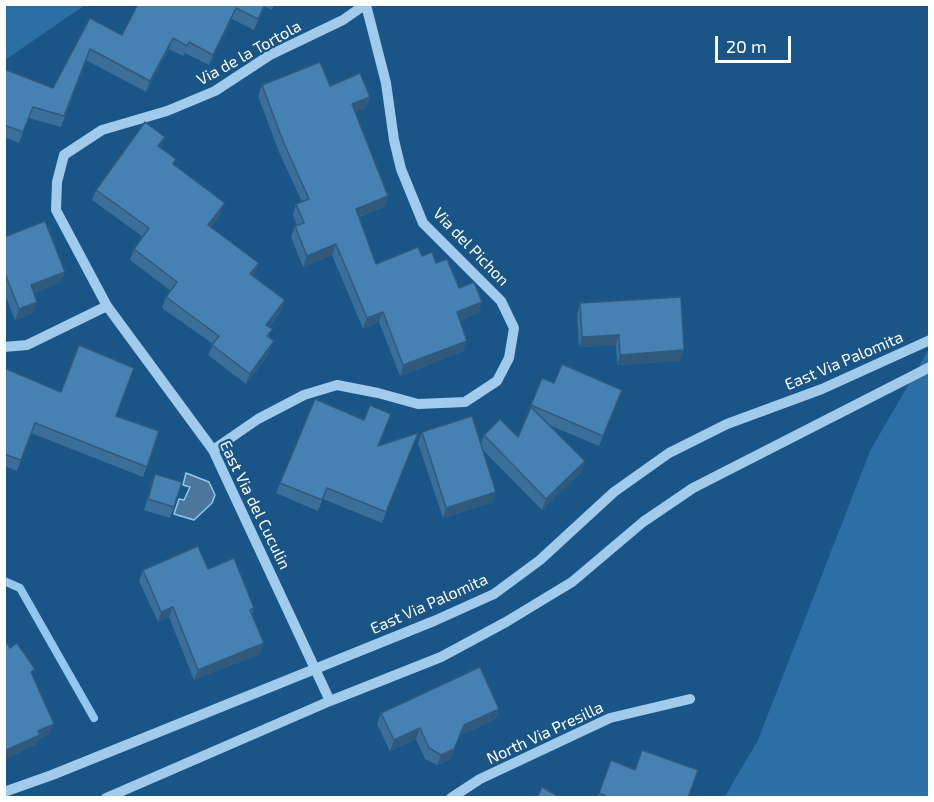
<!DOCTYPE html>
<style>
body{margin:0}
#map{position:relative;width:934px;height:802px;overflow:hidden;background:#195587;font-family:"Exo 2",sans-serif}
canvas{display:block}
.frame{position:absolute;inset:0;border:6px solid #fff;pointer-events:none}
.scale{position:absolute;left:715px;top:36px;width:76px;height:27px;box-sizing:border-box;border:3px solid #fff;border-top:0;padding-left:8px;font-size:18px;line-height:21px;white-space:nowrap;color:#fff;-webkit-text-stroke:4px #195587;paint-order:stroke}
</style>
<div id="map">
<canvas width="934" height="802"></canvas>
<div class="frame"></div>
<div class="scale">20 m</div>
</div>
<script>
const ctx = document.querySelector('canvas').getContext('2d');
ctx.lineJoin = 'round';
function fill(path, color) { ctx.fillStyle = color; ctx.fill(path, 'evenodd'); }
function strokePath(path, color, width, dash) { ctx.strokeStyle = color; ctx.lineWidth = width; ctx.lineCap = dash ? 'butt' : 'round'; ctx.setLineDash(dash || []); ctx.stroke(path); }
function label(font, color, halo, rows, align = 'center') {
  ctx.font = font + ' "Exo 2",sans-serif'; ctx.lineWidth = 4.5; ctx.setLineDash([]); ctx.textBaseline = 'middle'; ctx.strokeStyle = halo; ctx.fillStyle = color; for (const [text, x, y, turn = 0] of rows) {
    ctx.save(); ctx.translate(x, y); ctx.rotate((+turn || 0) * Math.PI / 180); ctx.textAlign = isNaN(turn) ? turn : align; if (halo) ctx.strokeText(text, 0, 0); ctx.fillText(text, 0, 0); ctx.restore();
  }
}
fill(new Path2D(`
 M5,4H85V5L5,60Z
 M929,349V797L724,798L758,740L870,451Z`), '#2b6fa5');
const water = new Path2D(`
 M186,473L209,482L215,495L212,503L194,520L174,514L179,499L184,500L190,487L183,485Z`);
fill(water, '#4b779c');
strokePath(water, '#92c8ef', 1.5);
strokePath(new Path2D(`
 M4,581L20,588L94,718`), '#92c8ef', 8);
strokePath(new Path2D(`
 M4,347L27,345L107,306
 M213,450L258,419L304,395L337,385L378,393L418,404L465,402L497,381L509,358L514,328L501,301L423,223L401,169L394,140L386,83L366,5
 M330,701L213,450L107,306L56,210L57,182L64,155L102,130L167,111L215,91L270,55L343,20L366,4
 M4,792L52,775L434,621L494,594L540,560L614,492L669,453L727,424L822,389L930,340
 M106,798L330,701L441,657L506,622L572,582L643,522L693,488L930,367
 M451,798L480,779L610,718L690,699`), '#a0cbed', 10);
fill(new Path2D(`
 M138,4H274L272,10L265,7L254,30L232,19L209,65L185,53L183,56L169,49L146,92L86,60L61,127L29,118L19,143L4,137V69L53,88L90,18L122,35Z
 M262,85L330,86L370,97L366,108L355,112L388,196L384,207L359,217L376,264L422,256L436,263L459,288L479,313L460,320L463,351L400,376L379,322L363,329L332,255L303,267L291,237L295,226H297L293,215L296,204L302,202L279,152L258,96Z
 M161,148L174,165L221,213L211,227L255,273L253,276L285,300L281,311L269,327L270,352L246,384L208,355L213,344L162,308L166,297L171,291L130,260L134,249L143,237L92,200L96,190Z
 M4,237L61,282L34,293L33,313L15,320L4,292Z
 M580,303L680,361L617,365L616,345L579,347L577,314Z
 M4,368L116,416L159,431L143,477L31,433L17,471L4,466Z
 M542,378L554,383L622,390L599,446L549,425L585,461L581,472L542,510L482,449L496,492L493,502L443,518L418,443L422,432L481,443L484,435L518,437Z
 M418,433L382,523L323,499L318,511L276,493L280,483L379,446Z
 M155,474L174,507L170,518L144,510Z
 M208,569L254,608L252,615L260,654L194,680L169,617L158,622L139,581L143,570Z
 M499,709L495,719L460,736L450,760L437,765L425,759L416,739L390,751L377,724L381,713Z
 M611,760L688,798H597Z`), '#3b6f99');
fill(new Path2D(`
 M265,4H266L265,7L254,30Z
 M236,8L232,19L209,65L213,55Z
 M173,38L169,49L146,92L150,81Z
 M370,97L366,108L348,115L352,104Z
 M165,137L161,147L154,157L158,146Z
 M388,196L384,207L352,219L356,209Z
 M225,203L221,213L204,236L208,225Z
 M336,244L332,255L303,267L307,256Z
 M259,263L255,273L246,285L250,274Z
 M65,272L61,282L27,296L31,285Z
 M285,300L281,311L262,335L266,325Z
 M37,302L33,313L15,320L19,309Z
 M482,302L479,313L453,323L457,312Z
 M383,312L379,322L363,329L367,318Z
 M619,335L616,345L579,347L582,337Z
 M274,341L270,352L246,384L250,374Z
 M467,341L463,351L400,376L403,365Z
 M684,350L680,361L617,365L620,355Z
 M585,461L581,472L542,510L546,499Z
 M496,492L493,502L443,518L446,508Z
 M173,607L169,617L158,622L161,612Z
 M264,643L260,654L194,680L198,670Z
 M499,709L495,719L460,736L450,760L437,765L441,755L464,725Z
 M54,724L50,734L38,740L36,745L4,760V751L38,731Z
 M420,728L416,739L390,751L394,740Z`), '#305a7d');
const building = new Path2D(`
 M138,4H265L258,19L236,8L213,55L189,42L187,46L173,38L150,81L90,49L64,116L33,107L23,132L4,125V69L53,88L90,18L122,35Z
 M320,62L330,86L360,73L370,97L352,104L388,196L356,209L376,264L418,247L422,256L432,252L436,263L447,259L459,288L474,282L482,302L457,312L467,341L403,365L383,312L367,318L336,244L307,256L295,226L304,223L296,204L309,199L283,141L262,85Z
 M145,122L165,137L158,146L176,159L173,164L225,203L208,225L259,263L250,274L285,300L266,325L273,329L267,336L274,341L250,374L212,345L219,336L166,297L177,282L134,249L149,228L96,190Z
 M45,221L65,272L31,285L37,302L19,309L4,271V237Z
 M681,297L684,350L620,355L619,335L582,337L580,303Z
 M79,345L134,368L116,416L159,431L147,467L35,423L21,460L4,454V368L61,392Z
 M562,364L622,390L603,436L531,405L542,378L554,383Z
 M315,399L364,420L370,405L391,414L378,446L418,433L386,512L327,488L322,500L280,483Z
 M531,407L585,461L546,499L484,435L500,419L518,437Z
 M472,416L496,492L446,508L422,432Z
 M155,474L182,482L174,507L148,499Z
 M198,546L208,569L234,558L254,608L250,610L264,643L198,670L173,607L161,612L143,570Z
 M7,643L10,648L17,643L35,669L31,672L54,724L38,731L40,735L4,751V644Z
 M480,667L499,709L464,725L454,749L441,755L429,748L420,728L394,740L381,713Z
 M642,750L698,770L688,798H610L599,793L611,760L635,770Z
 M542,787L561,798H537Z`);
fill(building, '#4581b2');
strokePath(building, '#305a7d', 1.5);
label('16px', '#fff', '#195587', [
 ["Via de la Tortola",249,53,-29],
 ["Via del Pichon",471,247,46],
 ["East Via Palomita",844,361,-23],
 ["East Via del Cuculin",255,505,64],
 ["East Via Palomita",429,604,-24],
 ["North Via Presilla",545,733,-25]
]);
</script>
